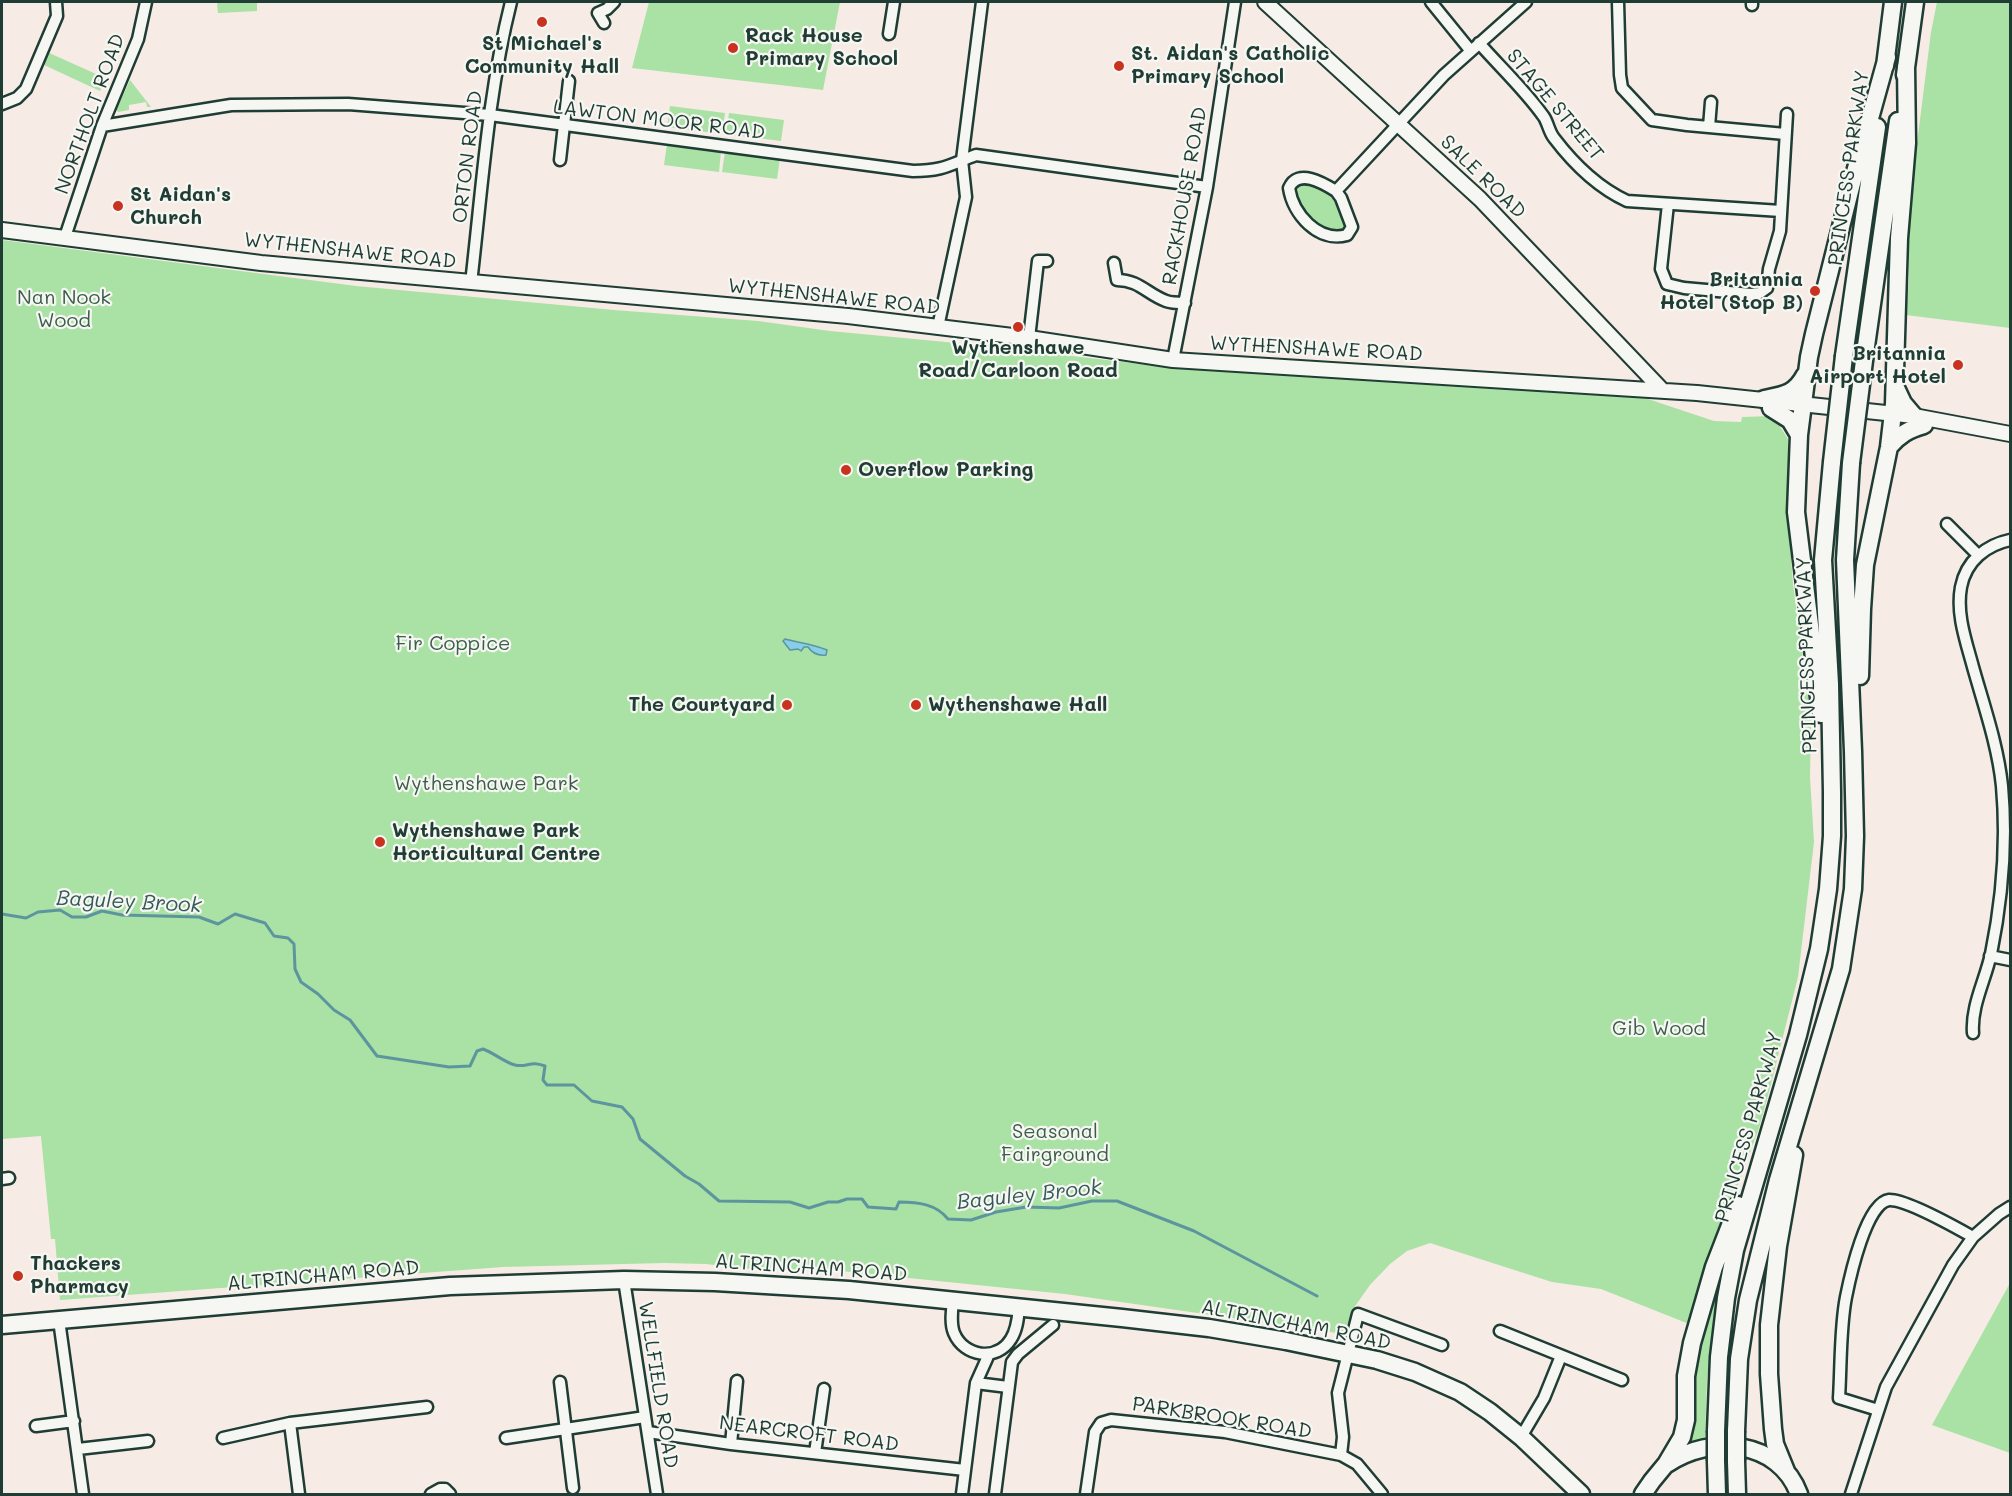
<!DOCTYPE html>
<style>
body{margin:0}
#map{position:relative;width:2012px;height:1496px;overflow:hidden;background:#f7ebe5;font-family:Mali,sans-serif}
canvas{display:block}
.frame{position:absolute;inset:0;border:3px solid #1f3d34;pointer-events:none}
</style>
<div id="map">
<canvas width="2012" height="1496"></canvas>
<div class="frame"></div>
</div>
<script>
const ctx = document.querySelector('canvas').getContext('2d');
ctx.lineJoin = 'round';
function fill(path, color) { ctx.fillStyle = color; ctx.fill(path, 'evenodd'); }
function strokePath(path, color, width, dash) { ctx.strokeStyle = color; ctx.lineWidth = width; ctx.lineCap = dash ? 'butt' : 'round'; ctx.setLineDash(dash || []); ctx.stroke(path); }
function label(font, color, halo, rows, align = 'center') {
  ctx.font = font + ' Mali,sans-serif'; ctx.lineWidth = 4.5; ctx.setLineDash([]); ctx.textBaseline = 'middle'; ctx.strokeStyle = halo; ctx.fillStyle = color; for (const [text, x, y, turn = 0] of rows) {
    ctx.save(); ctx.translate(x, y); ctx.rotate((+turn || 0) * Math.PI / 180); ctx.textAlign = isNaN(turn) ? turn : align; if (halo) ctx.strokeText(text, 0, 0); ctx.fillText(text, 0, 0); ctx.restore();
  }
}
fill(new Path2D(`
 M219,2H257V11L218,13L217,4Z
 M649,2H840L823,90L632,68Z
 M1937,2H2010V328L1906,315L1909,278L1907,223L1931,32Z
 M47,52L105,78L100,91L42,64Z
 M130,80L151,107H147L146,102L129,105V110L118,112L116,110Z
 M670,106L725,113L722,134L667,127Z
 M729,113L784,120L781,141L726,134Z
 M667,144L721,151L719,172L664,165Z
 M725,151L780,158L777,179L722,172Z
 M1313,183C1336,197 1338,199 1348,225L1345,229C1325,237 1288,205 1299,184Z
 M2,240L356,286L614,310L758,321L830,331L988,346L1182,369L1516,388L1642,397L1714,421L1741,422L1742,417L1773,416L1788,439L1790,543L1793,584L1811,720L1810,777L1814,842L1798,977L1770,1088L1759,1128L1714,1250L1689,1324L1601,1289L1552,1282L1430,1243L1407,1251L1390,1264L1370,1285L1353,1309L1344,1334L1065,1294L821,1269L801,1271L757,1267L746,1269L706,1264L664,1263L503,1267L60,1300L55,1239H51L41,1136L2,1139Z
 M1727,1253L1715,1316L1707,1379L1705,1441L1684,1447L1693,1373L1707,1315Z
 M2010,1283V1453L1932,1425Z`), '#aae1a4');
const water = new Path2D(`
 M785,639C800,643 813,644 827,650L826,655C818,656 812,653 808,647H804L801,651L798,649L790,650L783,641Z`);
fill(water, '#86cfe7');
strokePath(water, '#5d959f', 1.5);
strokePath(new Path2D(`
 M2,914L26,918L38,912L60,910L72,917H86L102,911L122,915L199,917L218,924L235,914L265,923L274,936L288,938L294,944L295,969L301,982L318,994L334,1010L350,1020L377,1056L449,1067L470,1066L477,1051L483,1049C494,1053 504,1062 515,1065C527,1068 530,1060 545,1066L543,1080L547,1085H574L592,1101L622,1107L633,1119L640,1139L685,1176L699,1184L719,1201L790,1202L809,1208L828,1202H838L847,1199H862L868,1207L896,1209L899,1202C918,1202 936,1204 948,1219L971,1220L996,1212L1026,1207L1059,1208L1092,1201H1117L1194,1231L1317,1296`), '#5d959f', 3);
const minor = new Path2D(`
 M1431,2L1470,50
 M1618,2L1620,75L1622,88L1652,120L1687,125L1785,134
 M1752,5V2
 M604,23L598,13L607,9L614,2
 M889,34L894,2
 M1479,43C1500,67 1525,90 1544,117C1548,123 1549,132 1554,138C1573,163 1599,188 1627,201L1781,211
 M2,104L17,98L26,89L57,16L56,2
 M102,126L231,105L348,104L490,115L913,171C943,171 949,165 976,155L1207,187
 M1709,127L1711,102
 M560,160L569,81
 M1336,191L1341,198L1352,227L1347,235C1318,243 1293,214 1289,188C1298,168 1323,183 1336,191L1444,75L1526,2
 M1668,204L1661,269L1667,284L1684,288L1751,294L1760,293L1767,288L1769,269L1780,231L1787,114
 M65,237L102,126L138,39L146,2
 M1114,263L1117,280C1139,280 1147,294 1166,301C1171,303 1179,303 1185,303
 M471,283C482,189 488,93 511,2
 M938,327L966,197L962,160L982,2
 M1029,338L1038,261H1047
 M1173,360L1207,187L1235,2
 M1947,524L1978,555
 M1990,956L2010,960
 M1973,1033C1971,1006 1985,981 1991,954C2002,900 2007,842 2002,786C1998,746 1984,706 1973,667C1966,641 1956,614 1961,587C1966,561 1986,545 2010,540
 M2,1179L9,1178
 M624,1280L657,1494
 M953,1301C952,1311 950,1323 954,1333C964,1357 997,1362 1011,1339C1017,1330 1018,1318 1019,1308
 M59,1320L83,1494
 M1500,1331L1622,1380
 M560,1382L573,1488
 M976,1383L1008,1387
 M1878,1410L1839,1398C1841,1367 1840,1327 1846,1297C1850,1277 1866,1203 1889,1200C1906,1199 1957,1228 1973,1237
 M290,1423L299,1494
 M36,1426L74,1421
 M648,1432L731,1444L965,1470
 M1521,1437L1544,1398L1561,1356
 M223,1438L290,1423L427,1407
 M506,1438L645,1417
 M731,1444L737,1381
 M78,1449L148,1441
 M815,1453L824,1389
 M1341,1455L1343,1437L1338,1393L1358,1314L1442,1345
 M431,1494L440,1489H445L450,1494
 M962,1494L976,1383L989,1354
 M995,1494L1012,1362L1018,1354L1053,1325
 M1086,1494L1095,1432L1101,1423L1111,1420L1225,1432L1341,1455L1357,1464L1382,1494
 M1851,1494L1886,1387L1953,1265L1973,1237L1999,1214L2010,1207`);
const major = new Path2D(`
 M1265,2L1480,199L1663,391
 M2,230L261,263L848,316L1029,338L1173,360L1697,393L1914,416L2010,434`);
const highway = new Path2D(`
 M1885,66L1893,2
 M1905,75L1915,2
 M1865,353L1898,121
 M1844,356L1877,127
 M1895,386L1903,403L1914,416
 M1764,399C1784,395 1795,394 1805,375
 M1771,408L1790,420L1799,435
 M1889,447C1899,435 1909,429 1924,425
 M1860,676L1862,609L1865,565L1889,447L1894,404L1899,238L1907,143L1906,66
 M1821,714L1796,512L1799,435L1809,357L1814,334L1852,183L1887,57
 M2,1325L450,1286L624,1280L715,1282L849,1290L1122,1318L1209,1328L1286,1341L1377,1360L1415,1372L1460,1392L1490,1412L1521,1437L1581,1494
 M1716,1431L1719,1357L1726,1298L1735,1250L1798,1035L1819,949L1828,889L1832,836V792L1830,684L1823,560L1832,462
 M1736,1431L1739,1359L1748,1300L1778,1180L1841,969L1853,889L1855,836L1853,751L1845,560L1851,463
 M1716,1461L1717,1494
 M1736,1461L1737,1494
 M1667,1464C1711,1434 1779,1440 1799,1494
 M1786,1471L1775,1444L1773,1429L1769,1374V1325L1778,1246L1794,1155
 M1643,1494L1652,1481L1666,1464L1682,1437L1686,1420V1376L1692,1343L1714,1267L1738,1205`);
strokePath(minor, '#1f3d34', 15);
strokePath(major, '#1f3d34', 18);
strokePath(highway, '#1f3d34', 21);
strokePath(minor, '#f6f6f2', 10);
strokePath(major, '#f6f6f2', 14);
strokePath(highway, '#f6f6f2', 16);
const highwayBridge = new Path2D(`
 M1832,462L1844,356
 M1851,463L1865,353
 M1716,1431V1461
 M1736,1461V1431`);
strokePath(highwayBridge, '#1f3d34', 21, []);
strokePath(highwayBridge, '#f6f6f2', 16);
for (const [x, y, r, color] of [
 [542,22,6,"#c8321e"],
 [733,48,6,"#c8321e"],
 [1119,66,6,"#c8321e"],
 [118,206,6,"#c8321e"],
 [1815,291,6,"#c8321e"],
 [1018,327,6,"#c8321e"],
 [1958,365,6,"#c8321e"],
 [846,470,6,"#c8321e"],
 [787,705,6,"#c8321e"],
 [916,705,6,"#c8321e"],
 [380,842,6,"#c8321e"],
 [18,1276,6,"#c8321e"]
]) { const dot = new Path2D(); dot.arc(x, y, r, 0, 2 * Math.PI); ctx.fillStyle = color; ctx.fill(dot); strokePath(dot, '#f6f6f2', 2); }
label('bold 20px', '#1f3d34', '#f6f6f2', [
 ["Rack House",745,36],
 ["Primary School",745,59],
 ["St Michael's",542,44,"center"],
 ["Community Hall",542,67,"center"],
 ["St. Aidan's Catholic",1131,54],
 ["Primary School",1131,77],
 ["St Aidan's",130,195],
 ["Church",130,218],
 ["Britannia",1803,280,"right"],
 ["Hotel (Stop B)",1803,303,"right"],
 ["Wythenshawe",1018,348,"center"],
 ["Road/Carloon Road",1018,371,"center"],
 ["Britannia",1946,354,"right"],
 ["Airport Hotel",1946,377,"right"],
 ["Overflow Parking",858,470],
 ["The Courtyard",775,705,"right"],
 ["Wythenshawe Hall",928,705],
 ["Wythenshawe Park",392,831],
 ["Horticultural Centre",392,854],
 ["Thackers",30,1264],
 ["Pharmacy",30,1287]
], 'left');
label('20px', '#1f3d34', '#f6f6f2', [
 ["STAGE STREET",1555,105,50],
 ["NORTHOLT ROAD",90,114,-70],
 ["LAWTON MOOR ROAD",659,120,7],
 ["ORTON ROAD",468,157,-83],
 ["PRINCESS PARKWAY",1849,168,-82],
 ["SALE ROAD",1483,177,44],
 ["RACKHOUSE ROAD",1185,196,-80],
 ["WYTHENSHAWE ROAD",350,251,6],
 ["WYTHENSHAWE ROAD",834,297,6],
 ["WYTHENSHAWE ROAD",1316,349,3],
 ["PRINCESS PARKWAY",1807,655,-92],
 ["PRINCESS PARKWAY",1749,1127,-74],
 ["ALTRINCHAM ROAD",811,1268,4],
 ["ALTRINCHAM ROAD",323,1276,-5],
 ["ALTRINCHAM ROAD",1296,1325,11],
 ["WELLFIELD ROAD",658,1385,81],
 ["PARKBROOK ROAD",1222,1418,9],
 ["NEARCROFT ROAD",809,1434,7]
]);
label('20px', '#3b5e4a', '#f6f6f2', [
 ["Nan Nook",64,298],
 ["Wood",64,321],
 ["Fir Coppice",453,644],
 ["Wythenshawe Park",486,784],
 ["Gib Wood",1659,1029],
 ["Seasonal",1055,1132],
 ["Fairground",1055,1155]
]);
label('italic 21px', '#345a58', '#f6f6f2', [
 ["Baguley Brook",129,902,3],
 ["Baguley Brook",1029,1195,-6]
]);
</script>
